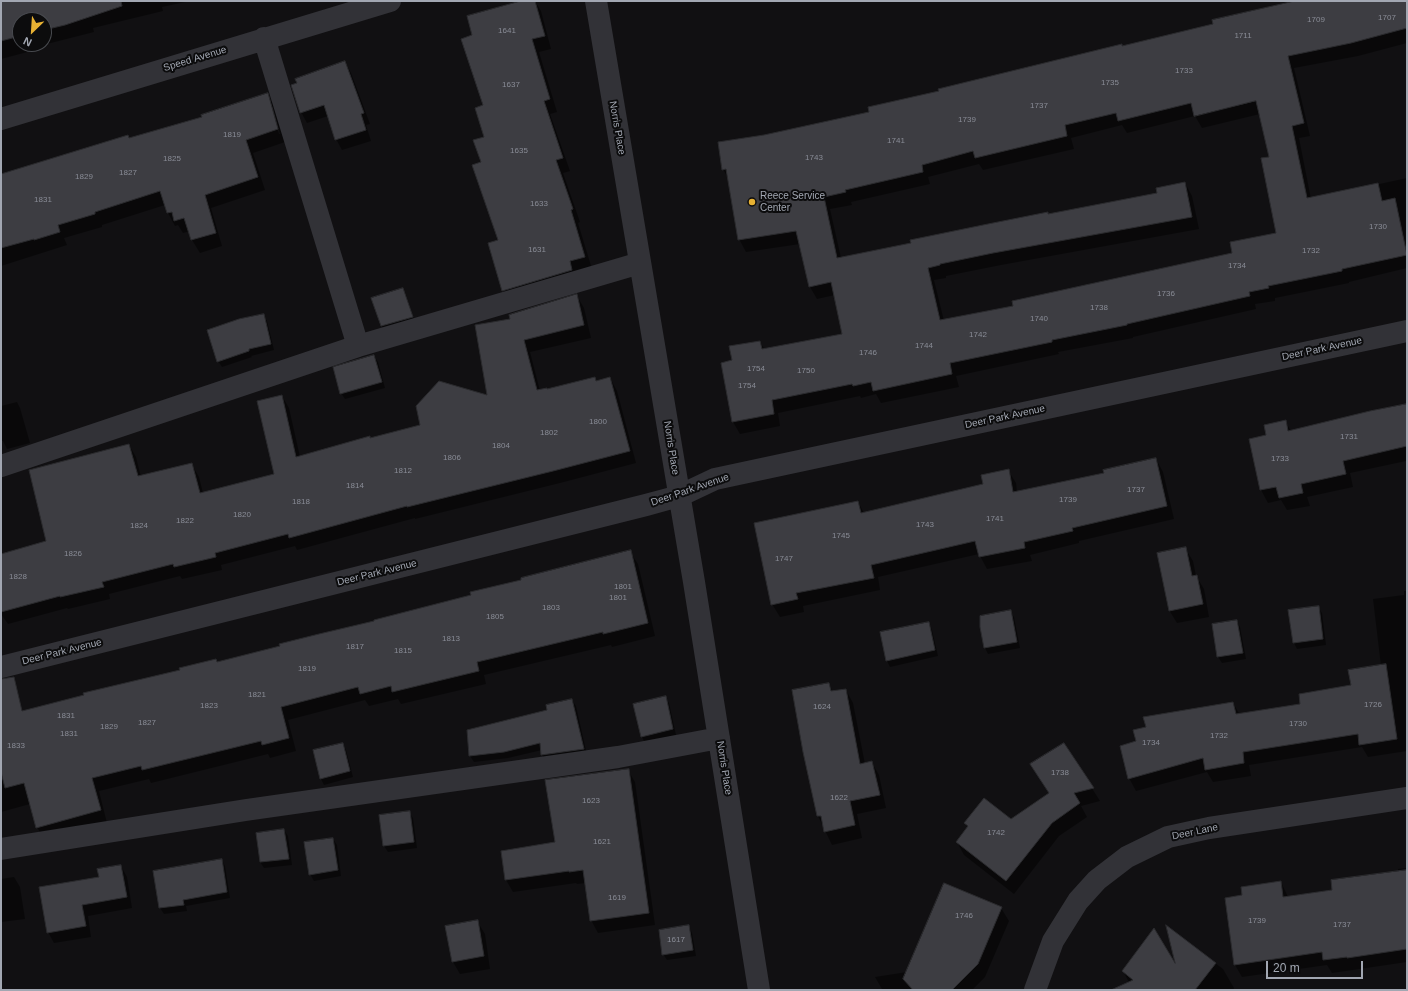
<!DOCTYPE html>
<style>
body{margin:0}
#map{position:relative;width:1408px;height:991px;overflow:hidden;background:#111012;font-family:Arial,sans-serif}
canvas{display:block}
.frame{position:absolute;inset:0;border:2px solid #a2a7b2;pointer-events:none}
.north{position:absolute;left:12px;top:12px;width:40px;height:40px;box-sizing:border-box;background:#0c0c0d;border:1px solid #484a4f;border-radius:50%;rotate:205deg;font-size:11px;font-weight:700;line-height:16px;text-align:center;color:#a2a7b2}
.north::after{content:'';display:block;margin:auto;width:14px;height:18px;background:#e7b133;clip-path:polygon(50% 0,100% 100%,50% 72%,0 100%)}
.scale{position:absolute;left:1266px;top:961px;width:97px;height:18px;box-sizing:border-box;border:2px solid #a2a7b2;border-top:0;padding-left:5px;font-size:12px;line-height:14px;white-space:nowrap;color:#a2a7b2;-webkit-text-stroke:3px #0c0c0d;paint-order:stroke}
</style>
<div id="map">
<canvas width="1408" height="991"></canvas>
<div class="frame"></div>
<div class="north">N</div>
<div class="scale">20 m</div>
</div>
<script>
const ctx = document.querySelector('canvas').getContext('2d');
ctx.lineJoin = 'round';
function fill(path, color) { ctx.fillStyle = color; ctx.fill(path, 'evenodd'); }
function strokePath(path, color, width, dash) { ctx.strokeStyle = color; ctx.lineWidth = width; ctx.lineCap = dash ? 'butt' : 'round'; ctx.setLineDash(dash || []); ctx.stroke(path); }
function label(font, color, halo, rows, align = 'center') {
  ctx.font = font + ' Arial,sans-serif'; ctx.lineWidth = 4; ctx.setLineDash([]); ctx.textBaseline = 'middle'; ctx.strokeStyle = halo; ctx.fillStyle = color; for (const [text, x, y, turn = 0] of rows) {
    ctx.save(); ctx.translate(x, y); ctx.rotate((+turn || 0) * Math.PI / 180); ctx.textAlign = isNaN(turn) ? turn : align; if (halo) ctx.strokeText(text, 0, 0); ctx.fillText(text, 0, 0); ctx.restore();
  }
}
fill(new Path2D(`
 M1,1H190L162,7L163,11L93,28L94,32L35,47V50L1,59ZM20,20H44V44H20Z
 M525,1H535L541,11L551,49L539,52L557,112L550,114L570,171L563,173L580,222L578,223L592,269L510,303L503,290L499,241L482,162L485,137L484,106L474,36Z
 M1286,1H1407V43L1358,56L1294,68L1310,136L1299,138L1311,199L1407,178V268L1349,282V283L1275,298V301L1255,304L1256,309L1133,337V338L1058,352L1059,354L956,376L959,387L881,403L876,394L861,398L860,396L778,413L780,426L740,434L733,422L722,363L733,361L760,342L765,350L843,335L835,295L817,299L810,287L800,244L746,252L739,239L729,180L723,169L764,136L870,112L940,91L1214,25L1287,4ZM1260,114L1270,157L1278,234L1233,254L1014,307L944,321L934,280L946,278V276L1001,265L1199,229L1192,196L1185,183L1158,194L1049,215L841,258L830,209L852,205L851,202L930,184L928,177L979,164L983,170L1074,149L1071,138L1122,125L1127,133L1195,116L1202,128Z
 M345,62L351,73L370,124L366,125L371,141L342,150L336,139L328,116L307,123L301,112L293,86L298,84L297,79ZM328,102L329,104L302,113V111Z
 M267,94L275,107L285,142L253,153L265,190L211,208L222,246L200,253L192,240L190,231L183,233L178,225L175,226L168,213L165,205L102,225V227L64,238L67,245L1,266V175L203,117ZM271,107H273L280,134H279Z
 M403,289L406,295L415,323L385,332L382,326L372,298Z
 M577,296L584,308L591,338L530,352L540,391L547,390L594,378L597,382L610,378L617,391L636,463L560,483L415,519V518L297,550L295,546L221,565L222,570L182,579L180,576L109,594L110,599L68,609L67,608L8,624L1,614V555L48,542L129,445L136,457L141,477L192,465L199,477L203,493L275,475L282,396L289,408L300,457L422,426L488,396L511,319Z
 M263,315L267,321L274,350L251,356L252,357L222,367L218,361Z
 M374,356L378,362L385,388L345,399L341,393Z
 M17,402L20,408L30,443L7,449L3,441H1V406Z
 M1407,405V463L1406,461L1350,473L1353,487L1307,497L1310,506L1287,510L1281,500L1268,503L1261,490L1250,440L1267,436L1285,421L1291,431Z
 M1156,459L1163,472L1174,519L1079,541V543L1030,555L1032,561L987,569L979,554L878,577L880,590L803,606L804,612L780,617L772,604L858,502L864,513L984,485L1008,470L1016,483L1017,492L1105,473Z
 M1185,548L1193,561L1196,576L1204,589L1209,617L1177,623L1169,610Z
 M630,552L638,564L655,636L612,647L611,645L484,675L486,684L401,704L398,699L369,706L365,700L288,720L296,751L270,758L268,754L151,783L149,779L99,791L107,823L44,840L37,827L30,804L1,812V713L21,708L23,712L217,663L472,596Z
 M1404,591H1407V751L1368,757L1362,747L1249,765L1251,776L1213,782L1207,772L1136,791L1129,778L1138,742L1233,703L1240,715L1301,704L1352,686L1381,666L1373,599L1404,595Z
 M1318,607L1322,613L1326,645L1297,649L1294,643L1289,611Z
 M1010,611L1014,617L1020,648L988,654L985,648L981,627Z
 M1237,621L1240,627L1246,659L1222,663L1218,657L1213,625Z
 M929,623L932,630L938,656L890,667L887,661Z
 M829,684L833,692L846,690L853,703L865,764L872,763L879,775L886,808L857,814L862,838L832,845L818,816Z
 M665,697L669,703L676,735L645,743L642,737Z
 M572,700L576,706L587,755L546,761L542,755V750L508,758L474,762L470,756L548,711Z
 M343,744L346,750L353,777L324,785L321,779Z
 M1064,744L1100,801L1081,806L1087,817L1059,836L1014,894L964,855L957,842L968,828L965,823L1011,821L1050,794Z
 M628,770L635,782L655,925L598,933L591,920L586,883L577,884L576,883L513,892L506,880L556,843Z
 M409,812L413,818L417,848L388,852L384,846L380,816Z
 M284,830L288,836L292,865L264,868L260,862Z
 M333,839L337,845L341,876L314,881L310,874Z
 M222,860L225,866L230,898L186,906L187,911L164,914L160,908L154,872Z
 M121,866L127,877L132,908L88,916L91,937L54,943L48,932L100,878Z
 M1407,868V962L1332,973L1327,965L1242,977L1235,965L1243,896L1281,882L1288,897L1333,891L1398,872V869Z
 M14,877L20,887L25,919L1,922V879Z
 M1001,908L1009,921L985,977L972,990L882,989L875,977L907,972Z
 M477,921L485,934L490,969L460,974L453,962Z
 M689,926L692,933L696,956L667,960L663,954Z
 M1167,927L1223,969L1234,988L1233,990H1133L1123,971L1177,968Z`), '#0007');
const building = new Path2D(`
 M1,1H121L122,6L65,25L44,30V20H20V36L1,41Z
 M521,1H535L545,36L532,39L550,99L544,101L563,158L556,160L573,209L571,210L585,257L570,261L572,270L502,291L488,243L498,240L472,165L481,162L473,140L484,137L475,108L483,105L461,39L472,35L467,16Z
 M1295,1H1407V28L1351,43L1288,56L1304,123L1292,126L1307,198L1378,183L1382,201L1395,198L1407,255L1342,269V271L1268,286L1269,288L1249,292L1250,296L1127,324V325L1052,340V342L950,363L952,374L873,391L871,382L853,386L852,384L772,400L774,414L732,422L721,363L732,360L729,346L760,341L762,349L842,334L831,282L809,287L796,231L738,240L726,169L722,170L718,142L764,135L869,112L868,107L939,91L938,89L1122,44V46L1213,24L1212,20ZM1256,101L1269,157L1261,158L1276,233L1230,242L1232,253L1012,301L1013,306L940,320L928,268L940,265V264L993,253L1192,217L1185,182L1156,188L1157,193L1048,214V212L988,224L910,240L911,243L837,258L824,197L846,192L845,190L923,172L922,165L973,151L975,158L1067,136L1065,125L1116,113L1118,121L1191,103L1194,116Z
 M345,61L364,113L361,114L366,130L335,140L324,105L300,113L291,85L297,83L295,79Z
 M268,93L278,129L246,140L258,177L205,195L216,233L191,240L184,218L174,221L172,212L167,213L160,191L95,212V214L58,225L60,232L34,240V239L1,248V174L128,135L129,138L202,117L201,115Z
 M403,288L413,317L381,326L371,298Z
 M577,294L584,325L524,340L537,390L547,388V389L595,377L596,381L610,377L630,451L553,471L407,507V506L289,538L288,534L215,553L216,557L174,567L173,564L102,582L104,587L60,597V596L1,612V554L46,541L29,470L129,444L138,476L192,463L200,493L274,474L257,401L282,395L296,457L370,436V438L420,425L416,406L439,381L487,395L475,325L510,319L509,315Z
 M264,314L271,344L249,349V351L217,362L207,330L239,319Z
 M374,355L382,382L340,394L333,367Z
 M1407,404V446L1343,461L1346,474L1301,484L1303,493L1279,498L1276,487L1260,490L1249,439L1266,435L1264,425L1286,420L1288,431L1370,411Z
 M1156,458L1167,506L1072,528L1073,531L1024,542L1025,548L979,557L975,541L871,565L874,578L796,593L798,599L771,605L754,523L858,501L861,513L983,484L981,475L1009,469L1013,492L1104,473L1103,470Z
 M1186,547L1192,576L1197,575L1203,604L1169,611L1157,553Z
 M631,550L648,623L603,634V632L477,662L479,671L392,692L391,686L360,694L358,687L281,707L289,738L262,745L261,741L142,770L141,766L92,778L101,810L36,828L24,783L5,788L1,772V679L14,677L22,711L84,695L83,693L180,670L179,668L216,659L217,662L280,646L279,644L319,634L374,621V620L471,595L470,592L521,580V578Z
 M1319,606L1323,639L1293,643L1288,610Z
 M1011,610L1017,642L984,648L980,627V616Z
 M1237,620L1243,653L1217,657L1212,624Z
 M929,622L935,650L886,661L880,632Z
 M1386,664L1397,739L1359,745L1358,734L1243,752L1244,763L1205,770L1203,758L1128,779L1120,746L1136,741L1133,730L1146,727L1143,717L1233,702L1236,714L1300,704L1299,694L1351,685L1348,670Z
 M829,683L831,691L846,689L860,764L872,761L880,795L850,801L855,825L824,832L821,816H817L803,752L792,690Z
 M666,696L673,729L641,737L633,704Z
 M572,699L584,749L541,755L540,743L504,752L469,756L467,730L547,710L546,705Z
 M343,743L350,771L320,779L313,750Z
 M1064,743L1094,788L1074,793L1080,803L1052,823L1006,881L956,842L968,826L964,823L984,798L1011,819L1049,793L1030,764Z
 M629,769L649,913L590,921L583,870L569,872V871L505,880L501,851L555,842L545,780Z
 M410,811L414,842L383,846L379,815Z
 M284,829L289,859L260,862L256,833Z
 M333,838L338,870L309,875L304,842Z
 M222,859L227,892L183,900L184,905L159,908L153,871Z
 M121,865L127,897L82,905L86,926L47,933L39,887L99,877L97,869Z
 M1407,870V949L1347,958V957L1323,960L1322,952L1234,965L1225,898L1242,895L1241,887L1281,881L1283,897L1332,890L1331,880Z
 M944,883L1002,907L978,964L952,990H913L903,979Z
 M478,920L484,956L452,962L445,926Z
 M689,925L693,950L662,955L659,930Z
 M1166,925L1216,963L1195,990H1111L1133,980L1122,971L1154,928L1175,963Z`);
fill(building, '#3d3d42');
strokePath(building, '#2b2b2e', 1);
strokePath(new Path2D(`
 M596,1L694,582L759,990
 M1,119L390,1
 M358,346L640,263
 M1,466L358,346L264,38
 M1,667L646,505L679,496L715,479L1407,331
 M1,849L246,810L618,757L719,738
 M1035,990L1053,941L1078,901L1097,880L1127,857L1168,837L1209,828L1407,798`), '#323237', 22);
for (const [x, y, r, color] of [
 [752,202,4,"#e7b133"]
]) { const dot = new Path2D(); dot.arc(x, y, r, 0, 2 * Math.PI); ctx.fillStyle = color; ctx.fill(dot); strokePath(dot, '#0c0c0d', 1.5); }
label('8px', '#898c96', null, [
 ["1707",1387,18],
 ["1709",1316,20],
 ["1641",507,31],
 ["1711",1243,36],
 ["1733",1184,71],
 ["1735",1110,83],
 ["1637",511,85],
 ["1737",1039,106],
 ["1739",967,120],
 ["1819",232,135],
 ["1741",896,141],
 ["1635",519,151],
 ["1743",814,158],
 ["1825",172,159],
 ["1827",128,173],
 ["1829",84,177],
 ["1831",43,200],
 ["1633",539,204],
 ["1730",1378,227],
 ["1631",537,250],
 ["1732",1311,251],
 ["1734",1237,266],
 ["1736",1166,294],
 ["1738",1099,308],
 ["1740",1039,319],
 ["1742",978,335],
 ["1744",924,346],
 ["1746",868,353],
 ["1754",756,369],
 ["1750",806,371],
 ["1754",747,386],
 ["1800",598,422],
 ["1802",549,433],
 ["1731",1349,437],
 ["1804",501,446],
 ["1806",452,458],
 ["1733",1280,459],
 ["1812",403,471],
 ["1814",355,486],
 ["1737",1136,490],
 ["1739",1068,500],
 ["1818",301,502],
 ["1820",242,515],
 ["1741",995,519],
 ["1822",185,521],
 ["1743",925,525],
 ["1824",139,526],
 ["1745",841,536],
 ["1826",73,554],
 ["1747",784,559],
 ["1828",18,577],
 ["1801",623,587],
 ["1801",618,598],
 ["1803",551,608],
 ["1805",495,617],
 ["1813",451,639],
 ["1817",355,647],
 ["1815",403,651],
 ["1819",307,669],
 ["1821",257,695],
 ["1726",1373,705],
 ["1823",209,706],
 ["1624",822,707],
 ["1831",66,716],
 ["1827",147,723],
 ["1730",1298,724],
 ["1829",109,727],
 ["1831",69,734],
 ["1732",1219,736],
 ["1734",1151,743],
 ["1833",16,746],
 ["1738",1060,773],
 ["1622",839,798],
 ["1623",591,801],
 ["1742",996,833],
 ["1621",602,842],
 ["1619",617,898],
 ["1746",964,916],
 ["1739",1257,921],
 ["1737",1342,925],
 ["1617",676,940]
]);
label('10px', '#a2a7b2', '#0c0c0d', [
 ["Speed Avenue",195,59,-17],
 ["Norris Place",617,128,80],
 ["Deer Park Avenue",1322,349,-12],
 ["Deer Park Avenue",1005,417,-12],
 ["Norris Place",671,448,81],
 ["Deer Park Avenue",690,490,-19],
 ["Deer Park Avenue",377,573,-14],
 ["Deer Park Avenue",62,652,-14],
 ["Norris Place",724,768,81],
 ["Deer Lane",1195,832,-12]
]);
label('10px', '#a2a7b2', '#0c0c0d', [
 ["Reece Service",760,196],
 ["Center",760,208]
], 'left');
</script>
